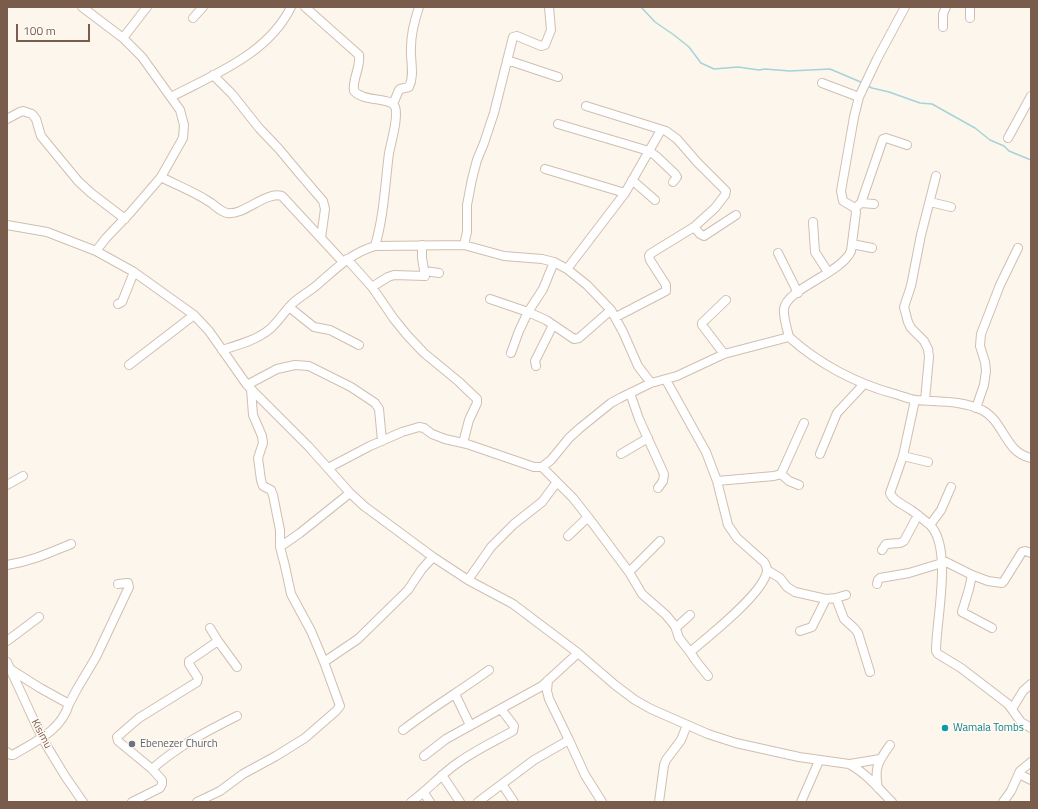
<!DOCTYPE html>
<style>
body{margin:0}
#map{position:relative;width:1038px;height:809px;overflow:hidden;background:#fdf6ec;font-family:"Titillium Web",sans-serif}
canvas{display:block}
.frame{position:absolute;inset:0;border:8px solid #7a5c4d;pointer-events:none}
.scale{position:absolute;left:16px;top:24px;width:74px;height:18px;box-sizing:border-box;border:2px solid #7a5c4d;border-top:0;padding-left:5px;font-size:12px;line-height:14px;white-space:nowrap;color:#7a5c4d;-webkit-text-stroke:3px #fffaf3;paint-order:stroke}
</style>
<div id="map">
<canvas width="1038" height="809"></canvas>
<div class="frame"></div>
<div class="scale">100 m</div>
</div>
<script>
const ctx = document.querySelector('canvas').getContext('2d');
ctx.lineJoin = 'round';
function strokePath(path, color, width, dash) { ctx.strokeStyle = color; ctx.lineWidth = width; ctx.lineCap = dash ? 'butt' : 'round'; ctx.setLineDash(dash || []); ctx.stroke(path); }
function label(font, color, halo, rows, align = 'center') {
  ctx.font = font + ' "Titillium Web",sans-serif'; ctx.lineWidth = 3; ctx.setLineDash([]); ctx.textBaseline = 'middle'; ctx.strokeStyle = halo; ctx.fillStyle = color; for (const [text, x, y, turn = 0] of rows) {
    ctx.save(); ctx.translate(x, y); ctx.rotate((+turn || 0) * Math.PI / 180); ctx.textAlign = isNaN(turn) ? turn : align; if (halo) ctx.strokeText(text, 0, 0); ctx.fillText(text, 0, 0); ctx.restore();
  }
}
strokePath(new Path2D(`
 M641,7L655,22L674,35L689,47L701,63L714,69L738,67L759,70L765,69L790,71L830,69L863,83
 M868,86L872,88L889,92L920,103L932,104L975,128L990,140L1004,146L1009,151L1031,160`), '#a5d3da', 1.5);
const minor = new Path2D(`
 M82,7L123,38L142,57L180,110L184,125L183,138L161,177L130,213L106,238L96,251
 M305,7L359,55C361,67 352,79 354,91C364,102 386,97 394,105C400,112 391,143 389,153C385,184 384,216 375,246
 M970,7V18
 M193,18L203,7
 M943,27V14L946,7
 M123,38L147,7
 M507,60L558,77
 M213,75L232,94L259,128L279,149L299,173L323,201L325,209L321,238
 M822,83L859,97
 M171,97C215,74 268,54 291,7
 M393,104L399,90L400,89L409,87C415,75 410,60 411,47C411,34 415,19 419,7
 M586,106L666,131L677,139L697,162L726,191L725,195L715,208L694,227L650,254L649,256L650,260L666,285V291L616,317
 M7,119L20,112L23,111L32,114L36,119L41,136L78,181L91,193L125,219
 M558,124L649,151L656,156L675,174L677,177L673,182
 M1008,138L1031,96
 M545,169L625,193
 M161,177C176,185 193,191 208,201C214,204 219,211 227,213C244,216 265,191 282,196L343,262
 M632,180L655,200
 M930,202L951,207
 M861,203L874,204
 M855,208L861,203L883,139L886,138L907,145
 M813,222L815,252L828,272
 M7,225L47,232L96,251L134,272L194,315L209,331L247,385L309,447L350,493L364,506L433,557L468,580L513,604L578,653L615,685L635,700L651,709L708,734L736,743L799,757L849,764C866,773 879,789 892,802
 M694,227L700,234L704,236L736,215
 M852,244L872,248
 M464,245L467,232V205L472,179L477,160L484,143L494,113L513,37L517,36L541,46L545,45L551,30L549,7
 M778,253L798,293
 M347,259L372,287L394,319L407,335L424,353L458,381L477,399V403L469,420L463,443
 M567,269L625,193L661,130
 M425,271L439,273
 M372,287L388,277L394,275L425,276L422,258V245
 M490,299L528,312L546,320L574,339L579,338L611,310
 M118,304L122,302L134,272
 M289,307L314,327L330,330L359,345
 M789,337C787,328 783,317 784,309C786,289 842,273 851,251L856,212L855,208L843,201L841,191L854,117L859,97L877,59L905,7
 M222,350C238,345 257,340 270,329C278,322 284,312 292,304C299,297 309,292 317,285C336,269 349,254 375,246L464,245L504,256L542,259L554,262L567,269L587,285L611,310L623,332L638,366L651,383
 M511,353L519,331L528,312L543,289L554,262
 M724,354L702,325V323L726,300
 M129,365L194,315
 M536,366L535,361L553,325
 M666,380L706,452L717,481L728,525L737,538L764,562C766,565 767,567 767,571C764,593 708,637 690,652L696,661L708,676
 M247,385L277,369L295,365L309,366L351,387L375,403L379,409L382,441
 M630,393L639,419L664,474L663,481L658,488
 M915,400L903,456L890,493C893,501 904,505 911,510C917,514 924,520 930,525C953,548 936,620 936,651L938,654L961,668L1008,704L1021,722L1031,728
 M925,400L929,357L928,349L924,341L911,328L908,322L904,307L911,286L921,235L936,176
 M976,408L984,385L986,371L985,362L980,346L981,334L1000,285L1018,248
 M621,454L648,438
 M820,454L837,413L864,384
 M903,456L928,462
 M542,467L573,498L588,517L629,572L642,594L666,615L675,626L679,625L690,615
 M328,468L370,446L402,432L419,427L424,428L432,434L445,439L467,444L534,467H542L551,460L569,438L580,428L611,403L620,398L651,383L677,376L724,354L789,337C819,364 857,384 895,394C902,396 909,399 916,400C938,402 961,400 982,410C1004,421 1005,453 1031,458
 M781,474L789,481L799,485
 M717,481L774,476L781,474L804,423
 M7,485L23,476
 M930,525L941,510L951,487
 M568,536L588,517
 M280,547L300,533L350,493
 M882,550L886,544L900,543L904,541L918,515
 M942,560L972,575L969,589L962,612L992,628
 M7,565C32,561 49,553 71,544
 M767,570L780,578L787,587L795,592L826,599L836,598L846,595
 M629,572L660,541
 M972,575L988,581L1002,583L1004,581L1022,552L1025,551L1031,553
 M468,580L491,547L514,524L542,502L557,482
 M877,584L878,580L880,578L909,573L942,563
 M836,598L844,619L854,628L858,633L870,672
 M675,626L679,638L690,652
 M210,628L218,641L237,667
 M800,631L812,627L826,599
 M7,641L39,617
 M7,662L42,738L65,776L83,802
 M324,662L358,639L408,590L422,569L433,557
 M10,669L40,688L69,704L77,689L96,657L129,587L128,583L118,584
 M455,694L470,725
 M1012,709L1023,691L1031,684
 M403,730C430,709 460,691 489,670
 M569,740L585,775L602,802
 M7,752L11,755H13C36,741 61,731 69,704
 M424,756L446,739L542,686L578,653
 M850,764L880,759
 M152,769C178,746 207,731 237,716
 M1019,774L1031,780
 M442,775L460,802
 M502,784L514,802
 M878,788C874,767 878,762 890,745
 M424,793L430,802
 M132,802L160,788L162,784V780L152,769L118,741L117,737L139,718L197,682L198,678L189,664V661L218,641
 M197,802L220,791L243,774L276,756L305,738L336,711L340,706L324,662L311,631L291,594L285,566L280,547V530L273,495L271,490L263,486L261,480L258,458L263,443L262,436L253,415L251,389
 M411,802C428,790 441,774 459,762C476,750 495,741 513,731L514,726L501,709
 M478,802L534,760L569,740L549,699L547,691L548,680
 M659,802L664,765L666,760L681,740L687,725
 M801,802L819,761
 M1003,802L1011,791L1020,771L1031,762`);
strokePath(minor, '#d1beb0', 10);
strokePath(minor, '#fff', 8);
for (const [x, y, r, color] of [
 [945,728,4,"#0f9aa8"],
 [132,744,4,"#6b7280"]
]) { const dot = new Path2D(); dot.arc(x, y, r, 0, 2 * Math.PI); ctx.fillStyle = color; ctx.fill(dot); strokePath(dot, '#fffaf3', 1.5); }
label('11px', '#0d838f', '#fffaf3', [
 ["Wamala Tombs",953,728]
], 'left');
label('11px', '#7a5c4d', '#fffaf3', [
 ["Kisimu",41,734,62]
]);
label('11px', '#5b616d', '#fffaf3', [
 ["Ebenezer Church",140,744]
], 'left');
</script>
